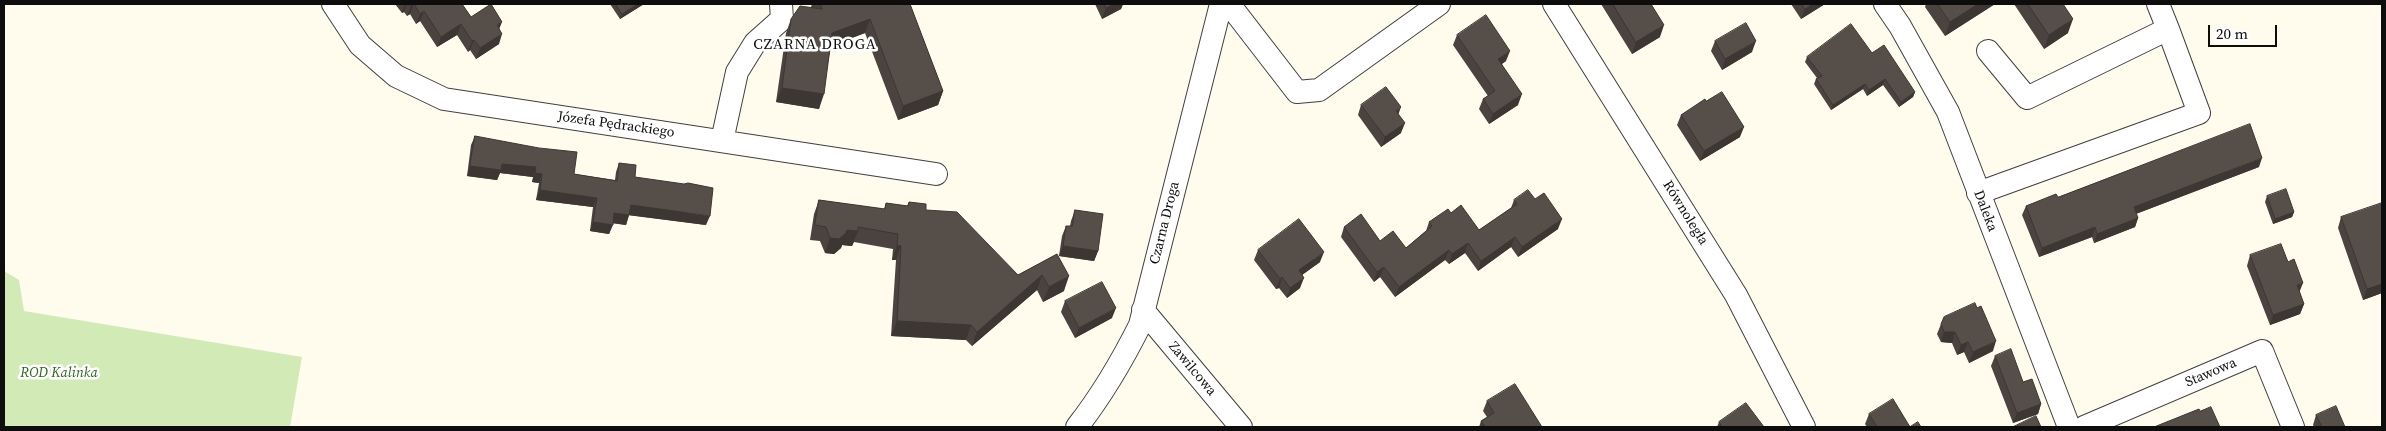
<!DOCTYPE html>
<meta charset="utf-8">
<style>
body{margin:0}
#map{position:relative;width:2386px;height:431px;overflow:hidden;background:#fffbed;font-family:"Source Serif 4",serif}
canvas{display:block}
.frame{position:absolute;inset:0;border:5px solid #0d0d0d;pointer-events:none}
.scale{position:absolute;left:2208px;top:25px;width:69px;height:22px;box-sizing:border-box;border:2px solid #0d0d0d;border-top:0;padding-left:6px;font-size:15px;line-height:18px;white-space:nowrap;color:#0d0d0d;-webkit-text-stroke:4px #fff;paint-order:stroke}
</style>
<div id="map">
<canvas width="2386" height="431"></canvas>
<div class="frame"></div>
<div class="scale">20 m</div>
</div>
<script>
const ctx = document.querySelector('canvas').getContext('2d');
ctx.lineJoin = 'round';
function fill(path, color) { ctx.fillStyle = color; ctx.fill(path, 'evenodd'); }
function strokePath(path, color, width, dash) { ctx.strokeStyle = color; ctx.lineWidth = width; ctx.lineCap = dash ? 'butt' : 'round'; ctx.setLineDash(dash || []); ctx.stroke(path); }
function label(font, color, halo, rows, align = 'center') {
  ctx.font = font + ' "Source Serif 4",serif'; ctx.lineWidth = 5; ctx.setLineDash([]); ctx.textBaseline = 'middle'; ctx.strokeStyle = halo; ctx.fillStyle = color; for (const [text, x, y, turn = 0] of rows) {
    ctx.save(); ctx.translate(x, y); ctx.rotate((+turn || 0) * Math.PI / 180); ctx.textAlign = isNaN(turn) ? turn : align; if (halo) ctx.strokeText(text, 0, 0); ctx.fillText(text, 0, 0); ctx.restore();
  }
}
fill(new Path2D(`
 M4,271L19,280L24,311L302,357L290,427H4Z`), '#d2eab6');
const minor = new Path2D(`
 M333,4L360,45L396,76L444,99L936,174
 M1229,4L1297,92L1319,90L1439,4
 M1554,4L1736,295L1804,427
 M1885,4L1900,26L1948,112L2069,427
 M1988,51L2027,98L2168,29L2158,4
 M722,141L737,72L755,43L782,19L781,4
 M1978,193L2199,113L2168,29
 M1143,310L1241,427
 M1077,427C1102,395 1122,361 1140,325L1221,4
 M2084,427L2262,351L2293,427`);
strokePath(minor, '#404040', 24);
strokePath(minor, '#fff', 22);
fill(new Path2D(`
 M395,4H462L471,17L499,29V44L476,59L470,50L468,52L457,35L437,47L420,21L416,24L410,14L407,16L404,12L402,13Z
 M610,4H644L620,19Z
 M812,4H910L943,91L938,105L898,120L865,33L831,46L819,109L776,102L786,33L791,19L811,7Z
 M1095,4H1123L1121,9L1102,19Z
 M1601,4H1651L1660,37L1632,54Z
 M1791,4H1825L1801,19Z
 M1926,4H1995L1945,36L1925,7Z
 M2014,4H2063L2068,33L2044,49Z
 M1457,35L1506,61L1502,64L1518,105L1489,124L1479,109L1483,99L1488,96L1453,45Z
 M1715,41L1752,52L1722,70L1711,51Z
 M1872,53L1915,92L1913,97L1899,107L1883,85L1867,96L1863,89L1831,110L1814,84L1816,79L1817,78L1805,62L1807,57Z
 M1706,101L1740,137L1700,161L1677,125L1681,115Z
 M1361,105L1398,114L1401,133L1381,147L1358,115Z
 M475,136L574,174L615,180L616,172L619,163L635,177L706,225L629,215L626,225L613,223L609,234L590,231L593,207L536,200L539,183L532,182L533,177L500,173L497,180L467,176L471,145Z
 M2259,167L2136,214L2138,218L2135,227L2094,243L2092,237L2039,257L2022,215L2026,206L2058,197Z
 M2267,196L2294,212L2292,217L2273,224L2265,202Z
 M1535,199L1558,229L1518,257L1511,247L1478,271L1465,253L1449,264L1445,260L1395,297L1380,277L1374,282L1341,237L1344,227L1380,241L1406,248L1426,231L1429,222L1451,213L1479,230L1511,208L1514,200Z
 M819,200L884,209L886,203L907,206L909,202L926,210L1018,275L1057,254L1064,291L1043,302L1037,290L972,346L966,340L891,336L896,260H892L893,249L854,242L852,246L842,245L841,248L834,254L825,253L820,241L810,240L814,214Z
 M2382,205V293L2363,300L2338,228L2341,217Z
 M1075,210L1098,251L1094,261L1059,256L1062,236L1066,226H1070L1071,221Z
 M1258,250L1320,262L1302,275L1300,288L1287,298L1279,288L1276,289L1254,260Z
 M2250,255L2300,293L2304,304L2300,314L2270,325L2247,266Z
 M1065,301L1112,318L1075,338L1061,312Z
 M1941,324L1993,351L1969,363L1964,352L1957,355L1952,343L1941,342L1937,334Z
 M1995,356L2041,404L2038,414L2013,423L1991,366Z
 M1487,401L1542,427H1479L1481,421L1487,417L1483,411Z
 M1869,414L1910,427H1867L1865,424Z
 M2316,415L2345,427H2314L2313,425Z
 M1719,422L1764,427H1717Z`), '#4a433f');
fill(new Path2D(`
 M405,4H407L404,12L402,13Z
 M414,4L410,14L407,16L411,6Z
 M638,4H644L620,19L622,14Z
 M1115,4H1123L1121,9L1102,19L1106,8Z
 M1813,4H1825L1801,19L1805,9Z
 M1978,4H1995L1945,36L1950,22Z
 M424,11L420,21L416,24L420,14Z
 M870,19L865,33L827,47L832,33Z
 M2073,19L2068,33L2044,49L2049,35Z
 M502,22L498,32L497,25Z
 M461,24L457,35L437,47L441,37Z
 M1664,25L1660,37L1632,54L1636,42Z
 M502,34L499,44L476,59L480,48Z
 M474,40L470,50L468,52L472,41Z
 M1756,41L1752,52L1722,70L1725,59Z
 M1510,51L1506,61L1494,69L1498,59Z
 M1885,79L1883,85L1867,96L1869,90Z
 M1865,84L1863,89L1831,110L1833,105Z
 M782,88L824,94L819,109L776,102Z
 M943,91L938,105L898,120L903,106Z
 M1915,92L1913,97L1899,107L1901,102Z
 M1522,94L1518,105L1489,124L1493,114Z
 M1401,107L1397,118L1396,111Z
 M1405,123L1401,133L1381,147L1385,137Z
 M1744,127L1740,137L1700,161L1704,151Z
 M2262,158L2259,167L2130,216L2134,207Z
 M502,164L536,167L533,177L500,173L497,180L467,176L470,166Z
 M535,173L542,174L539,183L532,182Z
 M540,190L597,198L593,207L536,200Z
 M631,205L710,216L706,225L627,215Z
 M2294,212L2292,217L2273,224L2275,219Z
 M614,213L629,215L626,225L611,223Z
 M2138,218L2135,227L2094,243L2097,234Z
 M1562,219L1558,229L1518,257L1522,247Z
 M593,222L613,225L609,234L590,231Z
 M2095,227L2092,237L2039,257L2042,248Z
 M847,230L858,231L852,246L842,245L841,248L834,254L825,253L830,238Z
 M1515,237L1511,247L1478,271L1481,261Z
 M1468,243L1465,253L1449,264L1452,254Z
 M897,245L901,246L896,260H892Z
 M1063,246L1098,251L1094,261L1059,256Z
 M1449,250L1445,260L1395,297L1399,287Z
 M1324,252L1320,262L1295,280L1299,270Z
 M1384,267L1380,277L1374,282L1377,272Z
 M1042,275L1037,290L972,346L977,332Z
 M1069,276L1064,291L1043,302L1049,287Z
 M1282,277L1279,288L1276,289L1280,279Z
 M1304,278L1300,288L1287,298L1290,288Z
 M2303,283L2299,293L2297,285Z
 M2382,284V293L2363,300L2367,289Z
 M2304,304L2300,314L2270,325L2273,315Z
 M1116,308L1112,318L1075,338L1079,328Z
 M897,321L971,325L966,340L891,336Z
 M1944,332H1955L1952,343L1941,342Z
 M1996,341L1993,351L1969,363L1973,352Z
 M1968,342L1964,352L1957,355L1961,345Z
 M2041,404L2038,414L2013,423L2017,413Z`), '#3c3733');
const building = new Path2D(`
 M409,4H462L471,17L491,4L502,22L497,25L502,34L480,48L474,40L472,41L461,24L441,37L424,11L420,14L414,4L411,6Z
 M616,4H638L622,14Z
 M820,4H910L943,91L903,106L870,19L832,33L824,94L782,88L791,19L800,6L822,9Z
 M1104,4H1115L1106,8Z
 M1613,4H1651L1664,25L1636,42Z
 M1802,4H1813L1805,9Z
 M1938,4H1978L1950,22Z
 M2028,4H2063L2073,19L2049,35Z
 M1486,15L1510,51L1498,59L1522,94L1493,114L1483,99L1495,91L1457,35Z
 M1746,23L1756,41L1725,59L1715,41Z
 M1851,24L1872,53L1884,45L1915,92L1901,102L1885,79L1869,90L1865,84L1833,105L1816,79L1822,76L1807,57Z
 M1386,87L1401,107L1396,111L1405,123L1385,137L1361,105Z
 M1722,92L1744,127L1704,151L1681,115L1705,99L1706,101Z
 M2250,124L2262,158L2134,207L2138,218L2097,234L2095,227L2042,248L2026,206L2056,194L2058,197Z
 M475,136L539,148L577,152L574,174L617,181L619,163L636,165L635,177L684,184L688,183L713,188L710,216L631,205L629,215L614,213L613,225L593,222L597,198L540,190L542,174L535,173L536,167L502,164L501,170L470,166Z
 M2286,189L2294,212L2275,219L2267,196Z
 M1528,190L1535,199L1544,193L1562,219L1522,247L1515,237L1481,261L1468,243L1452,254L1449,250L1399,287L1384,267L1377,272L1344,227L1361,214L1380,241L1393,231L1406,248L1432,226L1429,222L1448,209L1451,213L1461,205L1479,230L1517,204L1514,200Z
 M819,200L885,209L886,203L908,206L909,202L926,204V210L957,212L1018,275L1057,254L1069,276L1049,287L1042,275L977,332L971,325L897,321L901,246L897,245L898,234L858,227V231L847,230L846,233L839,239L830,238L826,227L815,225Z
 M2382,203V284L2367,289L2341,217Z
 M1075,210L1103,214L1098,251L1063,246L1066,226H1072Z
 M1299,219L1324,252L1299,270L1304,278L1290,288L1282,277L1280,279L1258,250Z
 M2281,244L2288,262L2294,259L2303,283L2297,285L2304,304L2273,315L2250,255Z
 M1102,282L1116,308L1079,328L1065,301Z
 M1975,303L1977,308L1981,306L1996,341L1973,352L1968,342L1961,345L1955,332H1944L1941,324L1944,317Z
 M2011,349L2023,382L2032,379L2041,404L2017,413L1995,356Z
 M1515,384L1542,427H1485L1481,421L1494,413L1487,401Z
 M1893,399L1910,427H1877L1869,414Z
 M1746,403L1764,427H1722L1719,422Z
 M2336,406L2345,427H2322L2316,415Z
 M2211,407L2220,427H2154L2199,409L2200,411Z
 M2036,416L2041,427H2013Z
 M1918,422L1921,427H1910Z`);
fill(building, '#564e49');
strokePath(building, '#3c3733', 1);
label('14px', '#0d0d0d', '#fff', [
 ["Józefa Pędrackiego",616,125,8],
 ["Daleka",1985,211,69],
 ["Równoległa",1685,213,58],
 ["Czarna Droga",1165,223,-76],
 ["Zawilcowa",1192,369,50],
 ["Stawowa",2211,373,-23]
]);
label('italic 14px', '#2c661c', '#fff', [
 ["ROD Kalinka",59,373]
]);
ctx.letterSpacing = '1px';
label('15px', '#0d0d0d', '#fff', [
 ["CZARNA DROGA",815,45]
]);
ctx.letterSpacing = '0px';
</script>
